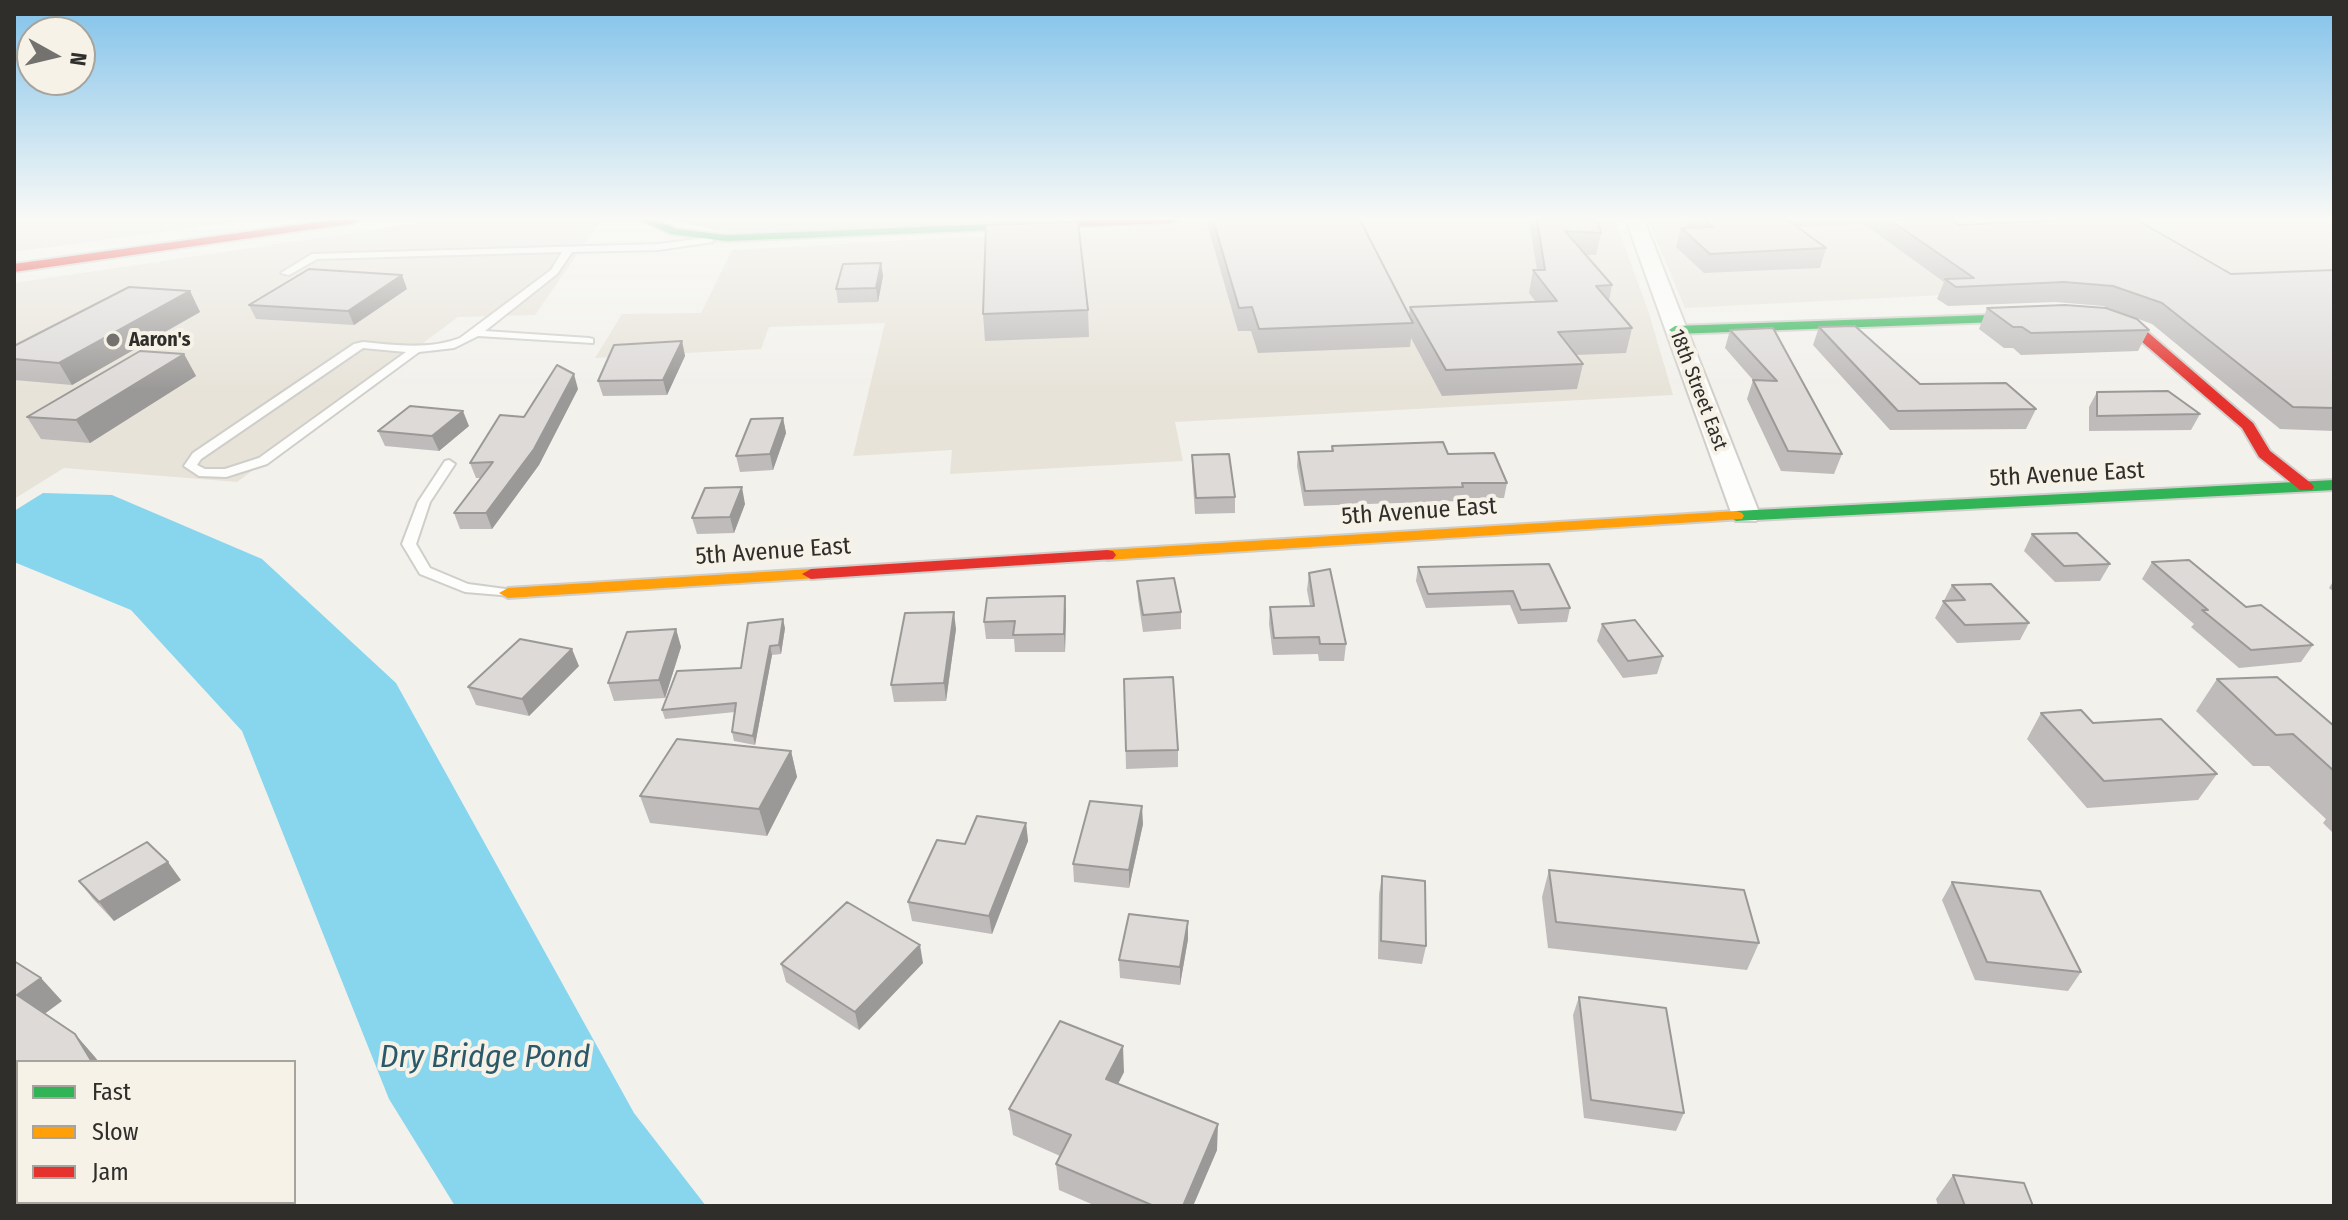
<!DOCTYPE html>
<style>
body{margin:0}
#map{position:relative;width:2348px;height:1220px;overflow:hidden;background:#f2f1ec;font-family:"Fira Sans Condensed",sans-serif}
canvas{display:block}
.frame{position:absolute;inset:0;border:16px solid #2f2e2a;pointer-events:none}
.legend{position:absolute;left:16px;top:1060px;width:280px;height:144px;box-sizing:border-box;background:#f6f2e8;border:2px solid #a6a49c;margin:0;padding:10px 14px;list-style:none;font-size:24px;color:#2f2e2a}
.legend li{display:flex;align-items:center;gap:16px;height:40px}
.legend b{width:40px;border:2px solid #a6a49c}
.north{position:absolute;left:16px;top:16px;width:80px;height:80px;box-sizing:border-box;background:#f6f2e8;border:2px solid #a6a49c;border-radius:50%;rotate:98deg;font-size:22px;font-weight:700;line-height:32px;text-align:center;color:#2f2e2a}
.north::after{content:'';display:block;margin:auto;width:28px;height:36px;background:#73726e;clip-path:polygon(50% 0,100% 100%,50% 72%,0 100%)}
</style>
<div id="map">
<canvas width="2348" height="1220"></canvas>
<div class="frame"></div>
<ul class="legend">
<li><b style="height:10px;background:#30b455"></b>Fast</li>
<li><b style="height:10px;background:#ff9f0a"></b>Slow</li>
<li><b style="height:10px;background:#e5322d"></b>Jam</li>
</ul>
<div class="north">N</div>
</div>
<script>
const ctx = document.querySelector('canvas').getContext('2d');
ctx.lineJoin = 'round';
function fill(path, color) { ctx.fillStyle = color; ctx.fill(path, 'evenodd'); }
function strokePath(path, color, width, dash) { ctx.strokeStyle = color; ctx.lineWidth = width; ctx.lineCap = dash ? 'butt' : 'round'; ctx.setLineDash(dash || []); ctx.stroke(path); }
function label(font, color, halo, rows, align = 'center') {
  ctx.font = font + ' "Fira Sans Condensed",sans-serif'; ctx.lineWidth = 8; ctx.setLineDash([]); ctx.textBaseline = 'middle'; ctx.strokeStyle = halo; ctx.fillStyle = color; for (const [text, x, y, turn = 0] of rows) {
    ctx.save(); ctx.translate(x, y); ctx.rotate((+turn || 0) * Math.PI / 180); ctx.textAlign = isNaN(turn) ? turn : align; if (halo) ctx.strokeText(text, 0, 0); ctx.fillText(text, 0, 0); ctx.restore();
  }
}
fill(new Path2D(`
 M14,220H251L14,252Z
 M440,220H601L535,315L458,317L237,482L64,468L14,499V283Z
 M1133,220H1615L1648,310L1673,395L1175,422L1183,461L950,474L952,450L853,456L885,323L769,327L761,349L595,358L622,314L701,313L732,250L1143,227Z
 M1648,220H2334V373L2125,286L1685,308Z`), '#e7e3d9');
fill(new Path2D(`
 M674,220H1087L727,233Z`), '#d9eecf');
fill(new Path2D(`
 M43,493L112,495L262,559L396,683L634,1113L706,1206H455L389,1099L242,731L131,610L14,562V511Z`), '#88d6ee');
const lane = new Path2D(`
 M710,237L713,238V242L659,250L572,252L557,274L485,331L589,338L593,339V343L478,336L454,348L419,352L267,464L226,477L199,476L184,466L193,453L354,344L363,342C396,345 428,350 460,338L551,270L562,252L317,259L289,275L281,273L312,254L659,244ZM363,348L406,352L259,458L225,469H205L197,465L201,459Z
 M449,460L455,464L430,502L416,544L430,568L468,584L513,590L515,593L513,596L465,592L420,574L402,544L418,502L445,461Z`);
const street = new Path2D(`
 M1626,220H1644L1760,515L1756,521H1736L1732,515Z`);
const fast = new Path2D(`
 M640,220H654L677,229L726,235L1039,222L1045,225L1039,228L726,241L671,234Z
 M2073,312L2079,316L2077,319L1675,334L1669,330L1675,326Z
 M2334,480V490L1736,521L1728,516L1736,511Z`);
const slow = new Path2D(`
 M1736,511L1742,513L1744,516L1742,519L1107,560L1098,555L1107,550Z
 M811,569L820,574L817,578L508,598L499,593L508,588Z`);
const jam = new Path2D(`
 M333,220H359L354,223L14,272V264Z
 M1095,220H1178L1173,223L1039,228L1033,225L1039,222Z
 M2073,312L2102,314L2144,329L2253,423L2270,451L2312,484L2314,487L2312,490H2300L2259,457L2242,428L2134,335L2100,322L2069,319L2067,316Z
 M1107,550L1113,551L1116,555L1113,559L811,579L802,574L811,569Z`);
strokePath(lane, '#d0ceca', 4);
strokePath(street, '#d0ceca', 4);
strokePath(fast, '#d0ceca', 4);
strokePath(slow, '#d0ceca', 4);
strokePath(jam, '#d0ceca', 4);
fill(lane, '#fdfdfc');
fill(street, '#fdfdfc');
fill(fast, '#30b455');
fill(slow, '#ff9f0a');
fill(jam, '#e5322d');
fill(new Path2D(`
 M1206,220H1360L1409,316L1410,307L1536,302L1529,293L1533,270H1537L1529,220H1597L1601,233L1596,255H1586L1612,285L1609,301L1632,328L1626,353L1576,355L1583,364L1577,389L1442,396L1411,338L1410,347L1258,353L1251,331H1238Z
 M1679,220H1951L1959,225L2028,222L2024,220H2137L2231,274L2334,270V431L2280,429L2152,324L2103,306L2055,302L1948,306L1937,299L1944,282L1864,224L1798,227L1826,248L1820,268L1704,273L1676,247L1681,228H1689Z
 M881,263L883,276L878,302L838,303L836,289Z
 M407,289L354,325L256,319L249,305Z
 M190,291L200,312L72,385L14,380V346Z
 M1987,308L2149,330L2138,351L2021,355L2013,348H2004L1979,329Z
 M1088,310L1089,337L985,341L983,314Z
 M1819,327L1920,384L2036,409L2026,429L1890,430L1813,345Z
 M1773,328L1842,454L1834,474L1781,471L1747,399L1753,380L1725,348L1730,330Z
 M682,341L685,356L667,395L603,396L598,381Z
 M184,354L196,376L90,443L41,439L27,417Z
 M578,389L539,465L492,529H460L454,513L481,478H476L470,463L524,417Z
 M2097,392L2200,414L2191,430L2089,431V407Z
 M783,418L786,433L773,470L740,472L736,456Z
 M469,426L439,451L385,446L378,431Z
 M1332,446L1448,454L1507,483L1504,498H1461V501L1304,506L1297,466L1298,452L1331,451Z
 M1192,455L1235,497V513L1195,514L1192,470Z
 M745,504L734,533L697,534L692,518Z
 M2032,534L2110,564L2100,581L2055,582L2024,551Z
 M2152,562L2246,607L2313,645L2301,662L2239,668L2191,627L2194,624L2142,579Z
 M1549,564L1570,608L1567,622L1518,624L1510,605L1426,608L1416,581L1418,567Z
 M1309,573L1346,644L1344,661H1319L1318,654L1273,655L1269,624L1270,607L1310,606L1307,590Z
 M2334,580V592L2329,588Z
 M1137,581L1181,612V629L1143,632L1138,598Z
 M1952,585L2029,623L2020,640L1957,643L1935,618Z
 M1065,596L1066,613L1065,652H1015L1014,639H986L984,622Z
 M1602,624L1663,656L1657,674L1623,678L1597,641Z
 M785,628L781,654L772,655L755,745L734,741L732,732L735,712L665,719L662,710L741,668Z
 M676,629L681,647L665,698L614,701L608,683Z
 M956,629L946,701L894,702L891,685Z
 M579,666L529,716L476,705L468,687Z
 M1124,679L1178,750V767L1126,769Z
 M2217,679L2334,726V834L2323,823L2326,819L2269,766H2253L2196,711Z
 M2041,713L2093,723L2217,774L2198,800L2087,808L2027,739Z
 M791,751L797,777L767,836L650,823L640,796Z
 M1026,823L1028,841L992,934L912,921L908,902L965,844Z
 M1143,824L1129,888L1074,882L1073,864Z
 M1549,870L1759,943L1747,970L1548,948L1542,897Z
 M1382,876L1426,946L1422,964L1378,959L1379,894Z
 M181,880L114,921L93,899L79,881Z
 M1952,882L2081,972L2068,991L1975,980L1942,900Z
 M1188,921V939L1180,985L1120,978L1119,960Z
 M923,963L859,1030L786,982L781,964Z
 M1579,997L1684,1113L1676,1131L1584,1118L1573,1015Z
 M1124,1072L1118,1084L1217,1150L1193,1206H1096L1059,1190L1056,1164L1060,1156L1013,1135L1009,1109Z
 M1953,1175L2033,1206H1938L1936,1199Z`), '#bebbba');
fill(new Path2D(`
 M881,263L883,276L878,302L876,288Z
 M402,275L407,289L354,325L348,311Z
 M190,291L200,312L72,385L59,363Z
 M682,341L685,356L667,395L663,380Z
 M184,354L196,376L90,443L76,420Z
 M574,374L578,389L539,465L492,529L486,513Z
 M463,411L469,426L439,451L432,436Z
 M783,418L786,433L773,470L770,454Z
 M742,487L745,504L734,533L730,517Z
 M1065,596L1066,613L1065,652L1064,634Z
 M954,612L956,629L946,701L944,683Z
 M783,619L785,628L781,654L779,645Z
 M676,629L681,647L665,698L659,680Z
 M770,646L772,655L755,745L753,736Z
 M572,649L579,666L529,716L522,699Z
 M791,751L797,777L767,836L759,809Z
 M1142,806L1143,824L1129,888V870Z
 M1026,823L1028,841L992,934L989,916Z
 M168,862L181,880L114,921L99,902Z
 M1188,921V939L1180,985V967Z
 M920,945L923,963L859,1030L855,1012Z
 M41,978L62,1001L39,1018L17,995Z
 M75,1034L95,1057L99,1062H92Z
 M1123,1046L1124,1072L1107,1105L1106,1079Z
 M1218,1124L1217,1150L1193,1206H1183Z`), '#9b9997');
const building = new Path2D(`
 M1213,220H1360L1413,323L1259,329L1252,307L1239,308Z
 M1537,220H1597L1601,233L1565,231L1612,285L1596,286L1632,328L1558,332L1583,364L1446,370L1410,307L1557,301L1533,270H1545Z
 M1705,220H1788L1826,248L1710,254L1681,228L1713,227Z
 M1890,220H1951L1959,225L2065,220H2064H2137L2231,274L2334,270V408L2293,407L2162,303L2113,286L2064,282L1956,287L1945,279L1974,278Z
 M1078,222L1088,310L983,314L986,225Z
 M881,263L876,288L836,289L843,264Z
 M309,269L402,275L348,311L249,305Z
 M129,287L190,291L59,363L14,359V346Z
 M2065,305L2106,308L2137,319L2149,330L2031,333L2022,327H2013L1987,308Z
 M1855,326L1920,384L2006,383L2036,409L1898,411L1819,327Z
 M1773,328L1842,454L1788,451L1753,380L1777,381L1730,330Z
 M682,341L663,380L598,381L614,345Z
 M140,351L184,354L76,420L27,417Z
 M557,365L574,374L534,449L486,513H454L493,462L470,463L500,415L524,417Z
 M2168,391L2200,414L2097,416V392Z
 M410,406L463,411L432,436L378,431Z
 M783,418L770,454L736,456L751,419Z
 M1443,442L1448,454L1494,453L1507,483H1462L1463,487L1305,491L1298,452L1333,451L1332,446Z
 M1229,454L1235,497L1196,498L1192,455Z
 M742,487L730,517L692,518L705,488Z
 M2077,533L2110,564L2064,566L2032,534Z
 M2189,560L2246,607L2261,605L2313,645L2251,650L2202,610H2208L2152,562Z
 M1549,564L1570,608L1521,610L1513,591L1428,594L1418,567Z
 M1330,569L1346,644H1320L1319,637L1274,638L1270,607L1314,606L1309,573Z
 M1174,578L1181,612L1143,615L1137,581Z
 M1991,584L2029,623L1965,625L1943,601L1965,600L1952,585Z
 M1065,596L1064,634L1013,635L1015,621L984,622L987,598Z
 M954,612L944,683L891,685L905,613Z
 M783,619L779,645L770,646L753,736L732,732L736,703L662,710L677,671L741,668L748,623Z
 M1635,620L1663,656L1628,661L1602,624Z
 M676,629L659,680L608,683L627,632Z
 M520,639L572,649L522,699L468,687Z
 M1173,677L1178,750L1126,751L1124,679Z
 M2277,677L2334,726V771L2293,734L2276,735L2217,679Z
 M2081,710L2093,723L2161,719L2217,774L2104,781L2041,713Z
 M677,739L791,751L759,809L640,796Z
 M1090,801L1142,806L1129,870L1073,864Z
 M977,816L1026,823L989,916L908,902L937,840L965,844Z
 M147,842L168,862L99,902L79,881Z
 M1549,870L1744,890L1759,943L1556,922Z
 M1382,876L1425,881L1426,946L1381,941Z
 M1952,882L2040,891L2081,972L1987,962Z
 M847,902L920,945L855,1012L781,964Z
 M1129,914L1188,921L1180,967L1119,960Z
 M14,961L41,978L17,995L75,1034L92,1062H18V1136L14,1129Z
 M1579,997L1666,1008L1684,1113L1591,1100Z
 M1060,1021L1123,1046L1106,1079L1218,1124L1183,1206H1154L1056,1164L1071,1135L1009,1109Z
 M1953,1175L2024,1183L2033,1206H1965Z
 M39,1202H40L41,1206H31Z`);
fill(building, '#dddad8');
strokePath(building, '#9b9997', 2);
const sky = ctx.createLinearGradient(0, 0, 0, 390);
sky.addColorStop(0, '#81c2ea');
sky.addColorStop(0.56, '#f9f9f6');
sky.addColorStop(1, '#f9f9f600');
ctx.fillStyle = sky;
ctx.fillRect(0, 0, 2348, 390);
for (const [x, y, r, color] of [
 [113,340,8,"#73726e"]
]) { const dot = new Path2D(); dot.arc(x, y, r, 0, 2 * Math.PI); ctx.fillStyle = color; ctx.fill(dot); strokePath(dot, '#f6f2e8', 3); }
label('bold 20px', '#2f2e2a', '#f6f2e8', [
 ["Aaron's",129,340]
], 'left');
label('20px', '#2f2e2a', '#f6f2e8', [
 ["18th Street East",1698,390,69]
]);
label('24px', '#2f2e2a', '#f6f2e8', [
 ["5th Avenue East",2067,475,-3],
 ["5th Avenue East",1419,512,-4],
 ["5th Avenue East",773,552,-4]
]);
label('italic 32px', '#2a5969', '#f6f2e8', [
 ["Dry Bridge Pond",485,1058]
]);
</script>
